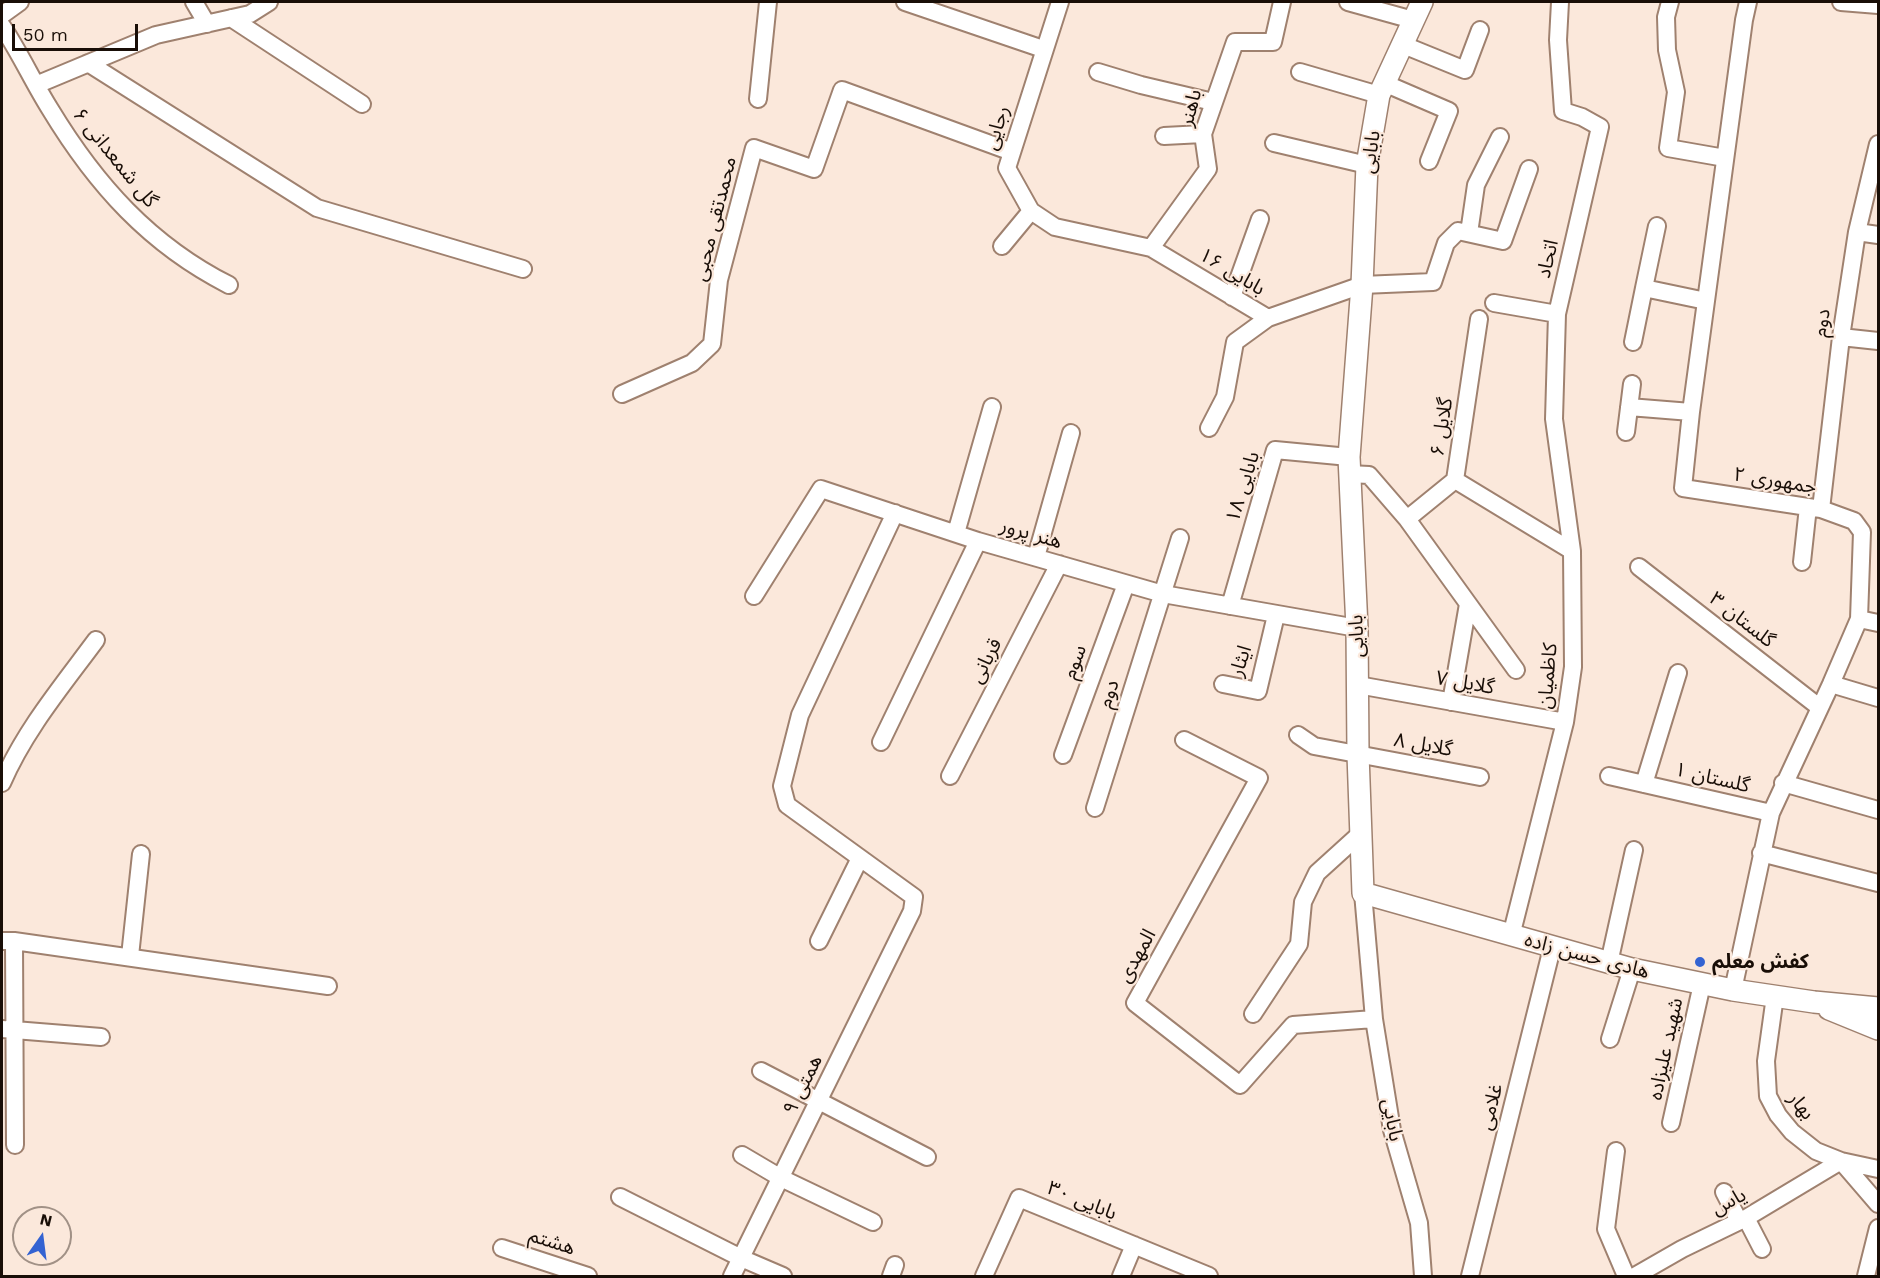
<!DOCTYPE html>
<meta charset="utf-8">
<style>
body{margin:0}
#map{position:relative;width:1880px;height:1278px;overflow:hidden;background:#fbe8db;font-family:"Work Sans",sans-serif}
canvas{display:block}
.frame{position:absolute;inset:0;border:3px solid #190e07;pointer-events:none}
.north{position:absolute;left:12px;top:1206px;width:60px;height:60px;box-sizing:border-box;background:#fbe8db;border:2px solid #a19186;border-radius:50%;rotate:14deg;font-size:16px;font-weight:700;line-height:24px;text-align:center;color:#190e07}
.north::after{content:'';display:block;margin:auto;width:21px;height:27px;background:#3463d2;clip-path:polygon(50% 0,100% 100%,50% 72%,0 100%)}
.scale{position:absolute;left:12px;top:24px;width:126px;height:27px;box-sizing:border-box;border:3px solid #190e07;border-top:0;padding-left:8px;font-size:18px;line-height:21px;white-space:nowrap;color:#190e07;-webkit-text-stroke:4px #fbe8db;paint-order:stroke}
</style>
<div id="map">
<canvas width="1880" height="1278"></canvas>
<div class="frame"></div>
<div class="north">N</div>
<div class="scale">50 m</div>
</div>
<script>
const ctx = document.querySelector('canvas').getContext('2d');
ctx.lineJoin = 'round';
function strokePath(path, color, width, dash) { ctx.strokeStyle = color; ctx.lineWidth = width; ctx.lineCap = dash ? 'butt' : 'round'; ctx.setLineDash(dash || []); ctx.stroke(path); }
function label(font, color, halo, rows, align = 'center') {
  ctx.font = font + ' "Work Sans","Noto Sans Arabic",sans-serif'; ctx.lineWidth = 4.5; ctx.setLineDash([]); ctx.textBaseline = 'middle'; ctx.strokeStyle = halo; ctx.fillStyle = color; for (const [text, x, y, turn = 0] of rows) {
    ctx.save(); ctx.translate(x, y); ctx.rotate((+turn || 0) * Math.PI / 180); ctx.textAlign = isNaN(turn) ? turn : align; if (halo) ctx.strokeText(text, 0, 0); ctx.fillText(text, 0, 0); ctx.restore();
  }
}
const minor = new Path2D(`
 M194,2L207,24
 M905,2L1043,49
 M1060,2L1007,168L1031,211L1055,227L1151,248L1268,318L1362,285L1433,282L1446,243L1458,231L1503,241L1529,169
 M1348,2L1413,20
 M1670,2L1666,17L1667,50L1676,92L1668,148L1725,158
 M1841,2L1878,5
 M2,15L20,2
 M231,18L362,104
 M2,26C20,53 33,82 50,109C96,185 150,245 229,285
 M1401,44L1465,70L1480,30
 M88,63L317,208L523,269
 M1098,72L1141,85L1213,102
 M1300,72L1379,95
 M1384,83L1449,111L1429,161
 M36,85L156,35L250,14L269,2
 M758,99L768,2
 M1164,136L1203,134
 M1274,143L1367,165
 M1657,226L1644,288L1706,301
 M1857,232L1878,235
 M1469,233L1476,185L1500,137
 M1002,246L1031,211
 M1151,248L1208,169L1203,134L1235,42H1273L1282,2
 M1232,297L1260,219
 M1494,303L1557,314
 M1841,337L1878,341
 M1633,342L1644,288
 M622,394L692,363L712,344L719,280L754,148L814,169L842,90L1012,152
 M1629,407L1691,412
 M1209,428L1225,397L1235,342L1268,318
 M1626,432L1632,384
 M1349,474L1369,475L1407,519L1516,670
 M1455,480L1572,551
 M1821,509L1841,337L1857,232L1878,144
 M1407,519L1455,480L1479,319
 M956,533L992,407
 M1036,557L1071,433
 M1802,562L1808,507
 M1639,567L1819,707
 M754,596L821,489L978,541L1163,594L1357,628
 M1230,606L1275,450L1349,457
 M1859,619L1878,623
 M1223,684L1258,691L1276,615
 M1831,684L1878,698
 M1358,685L1565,722
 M1451,702L1468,604
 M1298,735L1314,746L1480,777
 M1184,740L1259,778L1135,1003L1240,1085L1293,1025L1374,1019
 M881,742L978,541
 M1063,755L1126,584
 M950,776L1059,564
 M1609,776L1771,813
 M2,783C25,730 62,686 96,640
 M1783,783L1878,810
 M1644,784L1678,673
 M1095,808L1180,538
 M1761,853L1878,883
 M1363,893L1374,1019L1392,1130L1419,1223L1423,1276
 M1511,936L1565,722L1573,667L1572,551L1554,419L1557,314L1600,127L1582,117L1563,111L1558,40L1560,2
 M2,941H14L328,986
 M14,941L15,1145
 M819,941L860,858
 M130,956L141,854
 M1609,963L1634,850
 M1733,990L1771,813L1831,684L1859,619L1862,532L1854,521L1821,509L1683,488L1691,412L1744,20L1748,2
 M1775,996L1766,1061L1768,1096L1778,1115L1792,1132L1816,1151L1841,1161L1878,1204
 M1253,1014L1299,944L1303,902L1317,873L1360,834
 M2,1029L101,1037
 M1610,1039L1632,969
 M761,1071L927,1157
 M1671,1123L1702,984
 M1616,1151L1606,1229L1626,1276
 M742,1155L781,1178L873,1222
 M1724,1192L1739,1221
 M620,1197L741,1258L783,1276
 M1746,1218L1762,1249
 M502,1248L588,1276
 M732,1276L912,911L914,897L787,805L782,786L800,715L895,513
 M891,1276L895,1265
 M984,1276L1019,1198L1209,1276
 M1121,1276L1134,1245
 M1470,1276L1552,948
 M1635,1276L1682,1249L1746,1218L1841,1161L1878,1169
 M1866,1276L1878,1228`);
const major = new Path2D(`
 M1422,2L1379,95L1367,165L1362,285L1349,457L1357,628L1358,754L1363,893L1632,969L1733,990L1814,1002L1878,1008
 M1829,1009L1878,1029`);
strokePath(minor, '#9f816f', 20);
strokePath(major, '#9f816f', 24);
strokePath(minor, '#fff', 16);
strokePath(major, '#fff', 21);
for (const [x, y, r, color] of [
 [1700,962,6,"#3463d2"]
]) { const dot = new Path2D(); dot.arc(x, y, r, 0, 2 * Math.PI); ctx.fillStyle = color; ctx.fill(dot); strokePath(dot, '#fbe8db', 2); }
label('20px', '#190e07', '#fbe8db', [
 ["باهنر",1191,108,-75],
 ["رجایی",997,128,-73],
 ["بابایی",1371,152,-82],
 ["گل شمعدانی ۶",115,158,51],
 ["محمدتقی محبی",715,219,-76],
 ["اتحاد",1548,259,-77],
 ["بابایی ۱۶",1232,272,31],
 ["دوم",1822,323,-82],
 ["گلایل ۶",1442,427,-81],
 ["جمهوری ۲",1775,481,9],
 ["بابایی ۱۸",1243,487,-73],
 ["هنر پرور",1031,534,16],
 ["گلستان ۳",1742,620,38],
 ["بابایی",1357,636,-92],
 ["قربانی",986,661,-63],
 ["ایثار",1241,661,-72],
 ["سوم",1075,662,-70],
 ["کاظمیان",1548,676,-85],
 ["گلایل ۷",1465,683,10],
 ["دوم",1109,694,-72],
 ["گلایل ۸",1423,745,10],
 ["گلستان ۱",1712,778,13],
 ["المهدی",1137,956,-61],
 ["هادی حسن زاده",1587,956,15],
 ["شهید علیزاده",1666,1049,-78],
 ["همتی ۹",803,1085,-64],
 ["بهار",1801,1106,52],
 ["غلامی",1491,1107,-76],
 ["بابایی",1392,1120,79],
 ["بابایی ۳۰",1082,1201,22],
 ["یاس",1729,1202,-28],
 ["هشتم",552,1242,18]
]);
label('bold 20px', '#190e07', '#fbe8db', [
 ["کفش معلم",1712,962]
], 'left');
</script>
